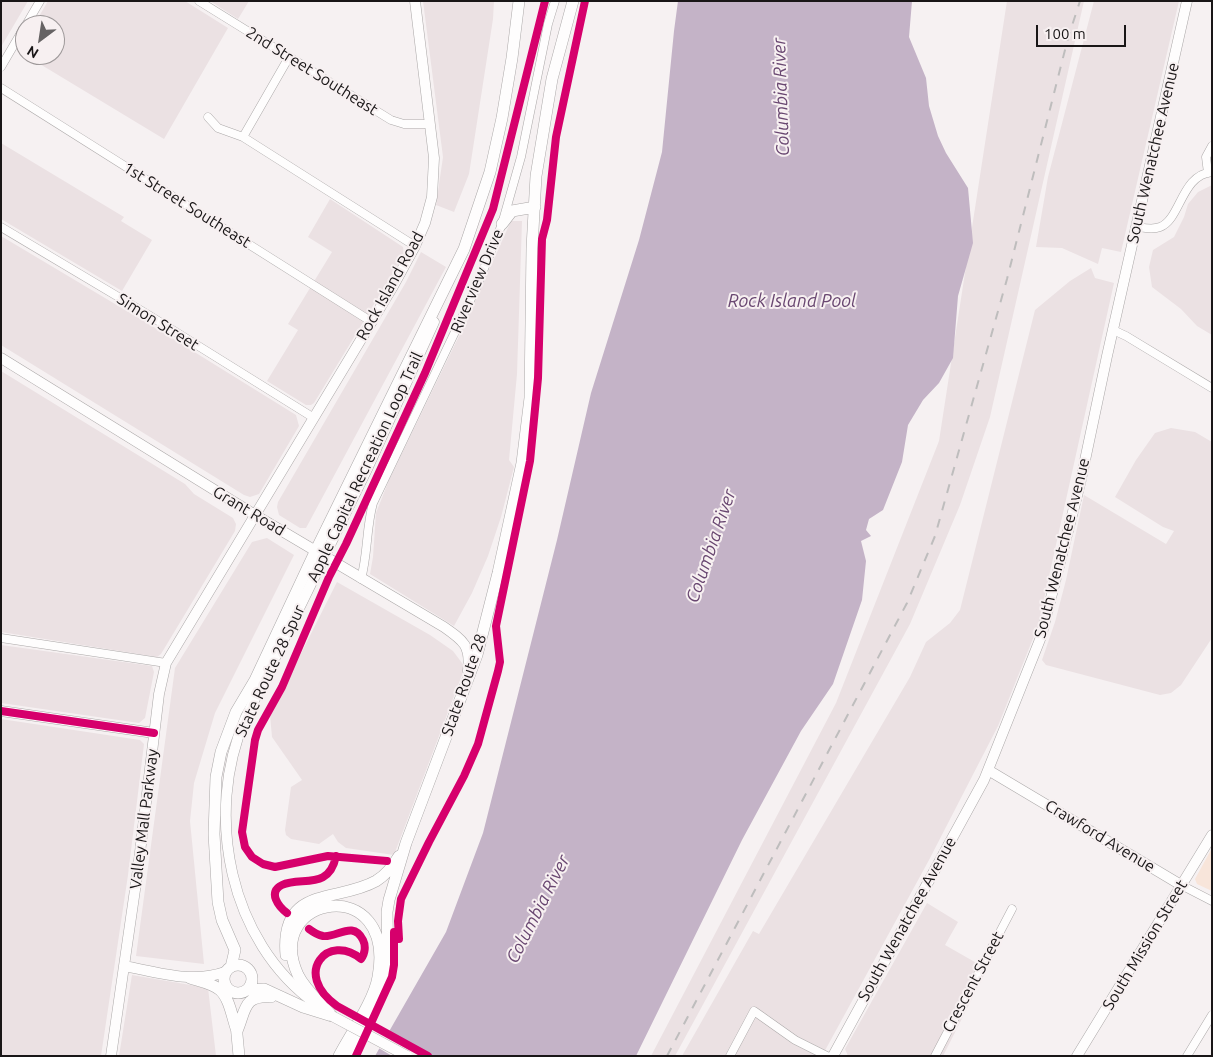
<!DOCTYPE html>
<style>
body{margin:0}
#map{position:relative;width:1213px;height:1057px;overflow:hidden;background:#f6f1f2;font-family:Ubuntu,sans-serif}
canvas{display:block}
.frame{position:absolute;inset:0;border:2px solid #191617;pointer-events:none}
.north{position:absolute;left:15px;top:15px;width:50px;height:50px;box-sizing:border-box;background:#f7f0f1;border:1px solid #9e999a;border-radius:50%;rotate:211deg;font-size:14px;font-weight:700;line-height:20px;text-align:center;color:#191617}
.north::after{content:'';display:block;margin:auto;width:18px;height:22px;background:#666364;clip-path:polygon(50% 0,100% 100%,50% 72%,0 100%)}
.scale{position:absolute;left:1036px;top:25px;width:90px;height:22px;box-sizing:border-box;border:2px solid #191617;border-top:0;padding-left:6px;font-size:15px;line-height:18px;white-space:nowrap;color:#191617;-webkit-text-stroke:4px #f7f0f1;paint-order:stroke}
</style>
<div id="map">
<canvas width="1213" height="1057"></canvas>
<div class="frame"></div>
<div class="north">N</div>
<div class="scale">100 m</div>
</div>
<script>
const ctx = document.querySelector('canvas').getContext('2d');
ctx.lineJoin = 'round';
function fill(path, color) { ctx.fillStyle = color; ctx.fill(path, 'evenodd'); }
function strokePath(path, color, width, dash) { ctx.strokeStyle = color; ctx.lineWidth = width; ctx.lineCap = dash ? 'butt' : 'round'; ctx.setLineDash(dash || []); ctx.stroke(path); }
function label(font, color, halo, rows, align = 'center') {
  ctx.font = font + ' Ubuntu,sans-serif'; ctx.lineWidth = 4; ctx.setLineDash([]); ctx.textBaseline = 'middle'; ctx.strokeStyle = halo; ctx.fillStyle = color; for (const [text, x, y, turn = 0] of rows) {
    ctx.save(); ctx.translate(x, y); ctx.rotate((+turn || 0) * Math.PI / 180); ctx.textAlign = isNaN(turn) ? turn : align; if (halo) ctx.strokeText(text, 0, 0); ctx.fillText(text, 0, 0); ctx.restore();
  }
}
fill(new Path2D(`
 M1,1H28L1,47Z
 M48,1H185L228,28L164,139L25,55H55V25H34Z
 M210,1H249L238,19Z
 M423,1H494L493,19L469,174L454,212L436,205L443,157Z
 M1007,1H1084L990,417L960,505L910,624L675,1056H651L836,703L939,441Z
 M1094,1H1179L1121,252L1102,248L1098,264L1062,248L1036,247L1048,177Z
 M1,143L124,217L121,221L152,240L122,291L1,219Z
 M1212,185V335L1197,326L1181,309L1152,287L1149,267L1153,250L1174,237L1184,217L1188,204L1198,192Z
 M330,199L403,247L404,255L314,403L311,405H306L267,381L298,330L288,324L332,252L308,237Z
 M511,221H522L517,374L509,460L514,467L501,517L488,556L472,593L454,626L370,574L373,557L376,513L389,480L459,336Z
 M1,236L167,335L296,415L299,426L259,494L250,497L244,495L1,345Z
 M421,252L446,267L306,528H300L279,515L277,507L278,502L406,282Z
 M1091,268L1095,278L1114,283L1038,626L998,726L929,860L822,1056H682L753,931L759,934L910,677L926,642L950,623L960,610L1035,310L1070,281Z
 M1,371L185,484L194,494L233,518L236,524L235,531L161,654L157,657L1,632Z
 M1171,428L1195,432L1212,442V638L1181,685L1171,693L1160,695L1046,665L1042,660L1055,622L1066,580L1084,495L1166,544L1174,531L1163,527L1115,497L1136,460L1155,433Z
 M267,538L294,555L215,713L194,783L190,821L204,964L136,956L175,668L252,542Z
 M337,582L430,635L453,651L465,667L394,855L346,848L338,842L333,834L319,844L291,839L286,835L285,830L291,787L302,780L272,737L270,715Z
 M1,645L152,666L154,672L145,718L139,723L1,703Z
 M1,719L140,740L144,744L128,875L101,1056H1Z
 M927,903L958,922L945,945L987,969L943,1056H848L845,1049Z
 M132,975L208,988L216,1056H119Z`), '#ebe1e3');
fill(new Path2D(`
 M1212,848V891L1197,884L1195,879Z`), '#f8e5da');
fill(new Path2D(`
 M678,1H912L909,37L926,78L929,106L938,136L946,153L968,188L973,243L958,296L953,358L939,383L923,400L908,425L902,462L883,510L869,519L866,530L871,536L861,541L866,561L862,600L833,684L801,731L742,840L636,1056H375L446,932L483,833L557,540L591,393L639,240L662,152L674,31Z`), '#c4b3c7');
fill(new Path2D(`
 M387,1030L434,1056H392L377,1047Z`), '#f6f1f2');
const minor = new Path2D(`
 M199,1L391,120L404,124H430
 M26,25L40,1
 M1,67L25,26
 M1,88L372,322
 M208,117L218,128L243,137L415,246
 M243,137L289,57
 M1208,173L1206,157L1212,146
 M1,227L147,314L314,418
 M1137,227C1144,228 1153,230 1160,227C1181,219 1181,175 1212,172
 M1113,330L1126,336L1212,388
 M361,579C368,554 366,528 373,503L477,286L502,224L521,157L548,24L555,1
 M1,638L166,663
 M1181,885L1212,901
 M730,1056L754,1011L795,1040L827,1056
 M935,1056L1012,909
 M1187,1056L1212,1015`);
const major = new Path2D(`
 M1,358L255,515L444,627C464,641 471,646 468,671
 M1,711L154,733
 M988,770L1181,885
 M124,966C157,972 192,984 225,972
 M316,1004C229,942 204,814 245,719L368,467L434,322
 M111,1056L138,869L159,694L166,663L392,288L415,246L425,223L432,197L434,158L415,1
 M833,1056L984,780L1041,637L1080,484L1107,356L1187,1
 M1077,1056L1212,835`);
const highway = new Path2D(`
 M502,224L512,211L535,207
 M286,955C280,885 337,903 376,881C386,875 393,866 399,856
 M224 979a14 14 0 1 1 28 0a14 14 0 1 1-28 0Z
 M231,967L235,950L222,920L218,902L214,834L216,777L221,752L236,712L255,680L315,552L464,249L490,172L502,118L512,58L519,1
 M190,978C199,981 212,983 220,990C230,999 232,1018 237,1031
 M248,990L264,989L303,1007L332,1016
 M332,1016C321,1003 306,991 298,975C261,894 397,872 378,977C374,1001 351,1033 339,1056
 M236,1024L239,1056
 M237,1031C246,1010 243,995 271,997
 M351,1056L383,987L388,965L387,912L389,900L406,843L477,655L498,573L522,463L530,398L532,248L536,176L552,79L573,1`);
strokePath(minor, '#aba8a8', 9);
strokePath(major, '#aba8a8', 11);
strokePath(highway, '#aba8a8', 12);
strokePath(minor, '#fefdfd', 8);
strokePath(major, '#fefdfd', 10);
strokePath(highway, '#fefdfd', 11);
strokePath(new Path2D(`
 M667,1056L907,603L935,536L1007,279L1068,38L1080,1`), '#bebdbd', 2, [9, 9]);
const majorBridge = new Path2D(`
 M332,1016L407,1056`);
strokePath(majorBridge, '#aba8a8', 11, []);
strokePath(majorBridge, '#fefdfd', 10);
strokePath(new Path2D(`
 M1,711L154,733
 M387,861L328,856L275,867L263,864L252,857L245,847L242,832L255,740L258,730L282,687L329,577L346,544L425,373L493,209L545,1
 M287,913C279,907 267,892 282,885C301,876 329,891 336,856
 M309,929C313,932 318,935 323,936C337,938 353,920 363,940C366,946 365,954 361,959C329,932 291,973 337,1006L428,1056
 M394,939H399L398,921L401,899L429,842L464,776L478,744L498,671L500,662L496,626L530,461L538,378L542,239L547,220L556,137L585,1
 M356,1056L392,977L394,965V932`), '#d6006c', 8);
label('16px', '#191617', '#f7f0f1', [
 ["2nd Street Southeast",312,71,32],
 ["South Wenatchee Avenue",1153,153,-77],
 ["1st Street Southeast",187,205,32],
 ["Riverview Drive",477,281,-67],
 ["Rock Island Road",390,286,-61],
 ["Simon Street",158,322,32],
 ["Apple Capital Recreation Loop Trail",365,467,-65],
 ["Grant Road",249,511,31],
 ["South Wenatchee Avenue",1062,548,-76],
 ["State Route 28 Spur",270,671,-65],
 ["State Route 28",464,685,-71],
 ["Valley Mall Parkway",144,819,-83],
 ["Crawford Avenue",1100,836,31],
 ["South Wenatchee Avenue",907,919,-61],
 ["South Mission Street",1145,945,-59],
 ["Crescent Street",973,982,-62]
]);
label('italic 18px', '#694771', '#f7f0f1', [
 ["Columbia River",781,97,-92],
 ["Rock Island Pool",792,301],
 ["Columbia River",711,546,-71],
 ["Columbia River",538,909,-63]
]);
</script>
